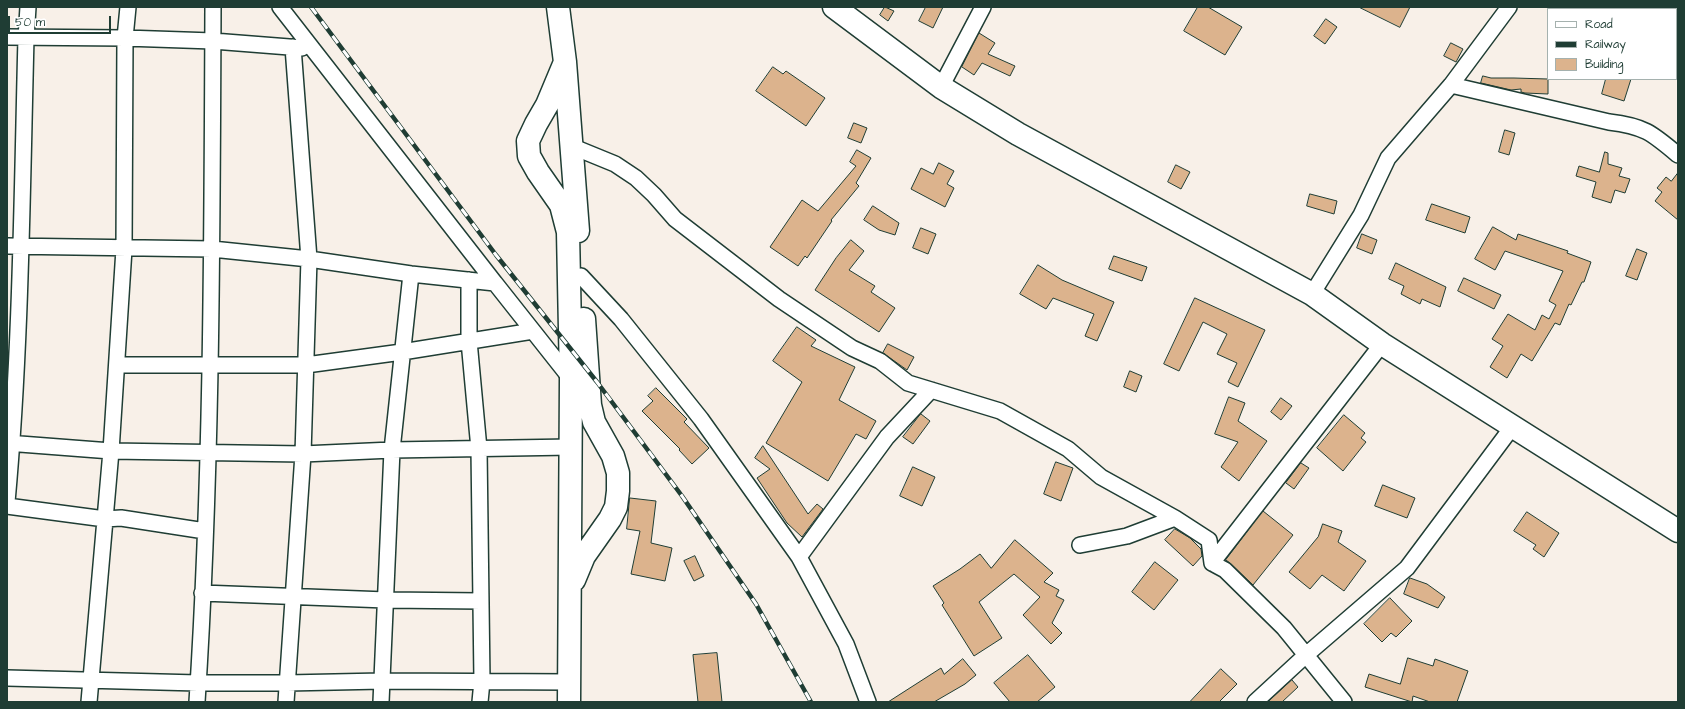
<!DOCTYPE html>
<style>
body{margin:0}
#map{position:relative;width:1685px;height:709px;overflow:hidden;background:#f8f0e8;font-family:"Architects Daughter",sans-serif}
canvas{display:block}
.frame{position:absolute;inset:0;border:8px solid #1f3d34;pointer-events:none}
.legend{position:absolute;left:1547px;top:8px;width:130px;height:72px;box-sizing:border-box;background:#fff;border:1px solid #a5b1ae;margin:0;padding:5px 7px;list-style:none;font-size:12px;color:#1f3d34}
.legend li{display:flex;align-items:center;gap:8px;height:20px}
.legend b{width:20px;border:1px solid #a5b1ae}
.scale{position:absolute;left:8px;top:16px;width:103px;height:18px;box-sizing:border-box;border:2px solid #1f3d34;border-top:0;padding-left:5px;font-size:12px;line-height:14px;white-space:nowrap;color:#1f3d34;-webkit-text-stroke:3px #fff;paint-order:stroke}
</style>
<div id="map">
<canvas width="1685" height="709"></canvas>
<div class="frame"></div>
<ul class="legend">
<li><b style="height:5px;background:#fff"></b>Road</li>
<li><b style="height:5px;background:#1f3d34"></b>Railway</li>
<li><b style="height:11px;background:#dcb38d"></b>Building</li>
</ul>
<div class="scale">50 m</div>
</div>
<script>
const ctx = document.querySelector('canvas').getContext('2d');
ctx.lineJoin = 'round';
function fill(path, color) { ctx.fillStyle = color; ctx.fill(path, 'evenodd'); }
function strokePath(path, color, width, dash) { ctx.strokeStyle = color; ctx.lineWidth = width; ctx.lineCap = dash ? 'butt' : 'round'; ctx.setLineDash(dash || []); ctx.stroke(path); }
const building = new Path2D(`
 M885,7L894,11L888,21L880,15Z
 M926,7H943L933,28L919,21Z
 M1198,7H1208L1242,27L1225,55L1184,31Z
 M1359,7H1410L1400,27Z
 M1326,19L1337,27L1325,44L1314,36Z
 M979,33L995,43L988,54L1015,66L1010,76L982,63L974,75L962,67Z
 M1451,43L1463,49L1456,62L1444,56Z
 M773,67L783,74L786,71L825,98L806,126L756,91Z
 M1483,76L1491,78H1514L1548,79V94L1525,93L1521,92V89L1511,90L1481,83Z
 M1606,79H1631L1624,101L1602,94Z
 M854,123L867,128L861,143L848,138Z
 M1505,130L1515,133L1509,155L1499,152Z
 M857,150L871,158L856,183L859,186L831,220L832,221L807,258L805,256L798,266L770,247L802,200L818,211L856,166L850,162Z
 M1605,152L1608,153V164L1622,168L1619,176L1630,179L1625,193L1615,190L1611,203L1592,197L1596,182L1576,176L1579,166L1599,172Z
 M939,163L954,171L947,184L954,188L945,207L911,189L921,168L933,174Z
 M1176,165L1190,172L1181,189L1168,182Z
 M1678,173V220L1655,201L1662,192L1657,188L1666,177L1671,181Z
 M1310,194L1337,201L1334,214L1307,206Z
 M1432,204L1470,217L1465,233L1426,220Z
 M873,206L899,223L895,235L879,230L864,220Z
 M1493,227L1516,240L1518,234L1568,251L1567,253L1591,262L1584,282H1582L1571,305L1569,304L1560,325L1555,323L1532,361L1521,354L1507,378L1490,367L1503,346L1492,339L1508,314L1535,330L1542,315L1549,319L1556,305L1549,301L1563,271L1505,251L1495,270L1475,259Z
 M921,228L936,234L928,254L913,248Z
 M1362,234L1377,240L1372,254L1357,248Z
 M851,240L864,251L849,270L875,286L871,292L895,308L879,332L815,290L836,258Z
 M1637,249L1647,253L1637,280L1626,276Z
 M1114,256L1147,267L1142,281L1109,269Z
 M1396,263L1446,287L1440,307L1422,299L1420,304L1401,294L1404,286L1389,279Z
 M1038,265L1062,280L1114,302L1097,341L1085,336L1094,314L1053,298L1046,309L1020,294Z
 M1464,278L1501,295L1494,309L1458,291Z
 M1195,298L1265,330L1238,387L1228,382L1237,363L1217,354L1227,334L1203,322L1179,371L1164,364Z
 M797,327L816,340L811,346L855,367L839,400L876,421L866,439L856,434L828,481L766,443L802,382L773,361Z
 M888,344L914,357L907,370L883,353Z
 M1130,371L1142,376L1136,392L1124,387Z
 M656,388L687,419L684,422L709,448L692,464L679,450L680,449L642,411L653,401L648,396Z
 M1229,397L1245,403L1238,421L1267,441L1239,481L1221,467L1238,442L1215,434Z
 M1281,398L1292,406L1281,420L1271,412Z
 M921,414L930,421L913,444L903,437Z
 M1344,415L1365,433L1361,438L1366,442L1343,471L1317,448Z
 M763,446L808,514L817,504L823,509L802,537L787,523L757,478L770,469L755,458Z
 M1056,462L1073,468L1061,501L1044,494Z
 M1301,463L1309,468L1294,489L1286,483Z
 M913,467L935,477L922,506L900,496Z
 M1383,485L1415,498L1407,518L1375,506Z
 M630,498L656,501L651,543L672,548L665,581L631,574L640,531L627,529Z
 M1263,511L1293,535L1253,585L1231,564L1226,560Z
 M1527,512L1559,533L1544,557L1533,549L1536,545L1514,531Z
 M1323,524L1342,531L1338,542L1366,561L1344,591L1322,575L1310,589L1289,572L1318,537Z
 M1175,529L1190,538L1201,549L1202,556L1193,566L1165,540Z
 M1015,540L1053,573L1044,582L1059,590L1056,596L1064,600L1052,623L1062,633L1051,644L1023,615L1040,597L1014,574L979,602L1002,638L974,656L942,605L944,603L933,586L960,569L980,554L991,568Z
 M695,556L704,576L694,581L684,561Z
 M1155,562L1178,580L1154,610L1132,592Z
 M1410,578L1427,584L1445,597L1438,608L1404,594Z
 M1390,598L1412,621L1396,637L1391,633L1382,642L1364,624Z
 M717,653L722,702H698L693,655Z
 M1028,655L1055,687L1037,702H1010L994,683Z
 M1408,658L1433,666L1435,659L1468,671L1457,702H1430L1413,696L1412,702L1365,687L1369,674L1400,684Z
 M963,659L976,675L965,684L934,702H888L941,668L944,674Z
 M1221,669L1237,684L1219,702H1190Z
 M1292,680L1298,687L1282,702H1268Z`);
fill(building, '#dcb38d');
strokePath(building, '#1f3d34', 1);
const street = new Path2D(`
 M280,7L495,283
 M7,37L125,38L213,41L302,48
 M1451,85L1609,122C1644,126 1652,133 1678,155
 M941,87L983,7
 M571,146L615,164L636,178L654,195L675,219L779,299L852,348L880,361L908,383L1000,411L1068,449L1101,477L1175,518
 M7,246L212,249L309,259L411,274L495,283L571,379
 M581,276L621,319L701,419L799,557L846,644L868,702
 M469,280V341L479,449L482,681L480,702
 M1312,294L1361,215L1388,158L1451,85L1509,7
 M117,365H306L402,352L533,331
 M7,443L111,451L303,454L392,450L571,447
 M7,502C21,348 22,192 26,38L28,7
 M7,506L105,519L121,518L205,531
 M1080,545L1127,536L1175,518L1209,540L1212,563L1225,570L1284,628L1344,702
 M799,557L887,437L931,390
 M1212,563L1382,344
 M202,593L386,600L481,601
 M7,678L198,683H287L382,681L570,682
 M89,702L111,451L124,249L125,38L128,7
 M197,702C212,471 212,239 213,7
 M286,702L303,454L309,259L293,47
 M381,702L392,450L411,274
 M1255,702L1306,655L1407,568L1513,426`);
const primary = new Path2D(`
 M834,7L941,87L1018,134L1312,294L1382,344L1678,531`);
const highway = new Path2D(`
 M558,7L565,62L578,231
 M565,62L547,105L536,124L528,141L529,156L538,172L561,205L568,232L571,379L569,702
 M574,580L584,556L610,519L616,507L618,491V473L613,456L594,422L590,405L584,319`);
strokePath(street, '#1f3d34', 18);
strokePath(primary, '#1f3d34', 25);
strokePath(highway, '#1f3d34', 25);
strokePath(street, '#fff', 15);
strokePath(primary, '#fff', 22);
strokePath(highway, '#fff', 22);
const rail = new Path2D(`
 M311,7L496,255L597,382L682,496L756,604L811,702`);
strokePath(rail, '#1f3d34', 4.5);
strokePath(rail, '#fff', 3, [9]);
</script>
